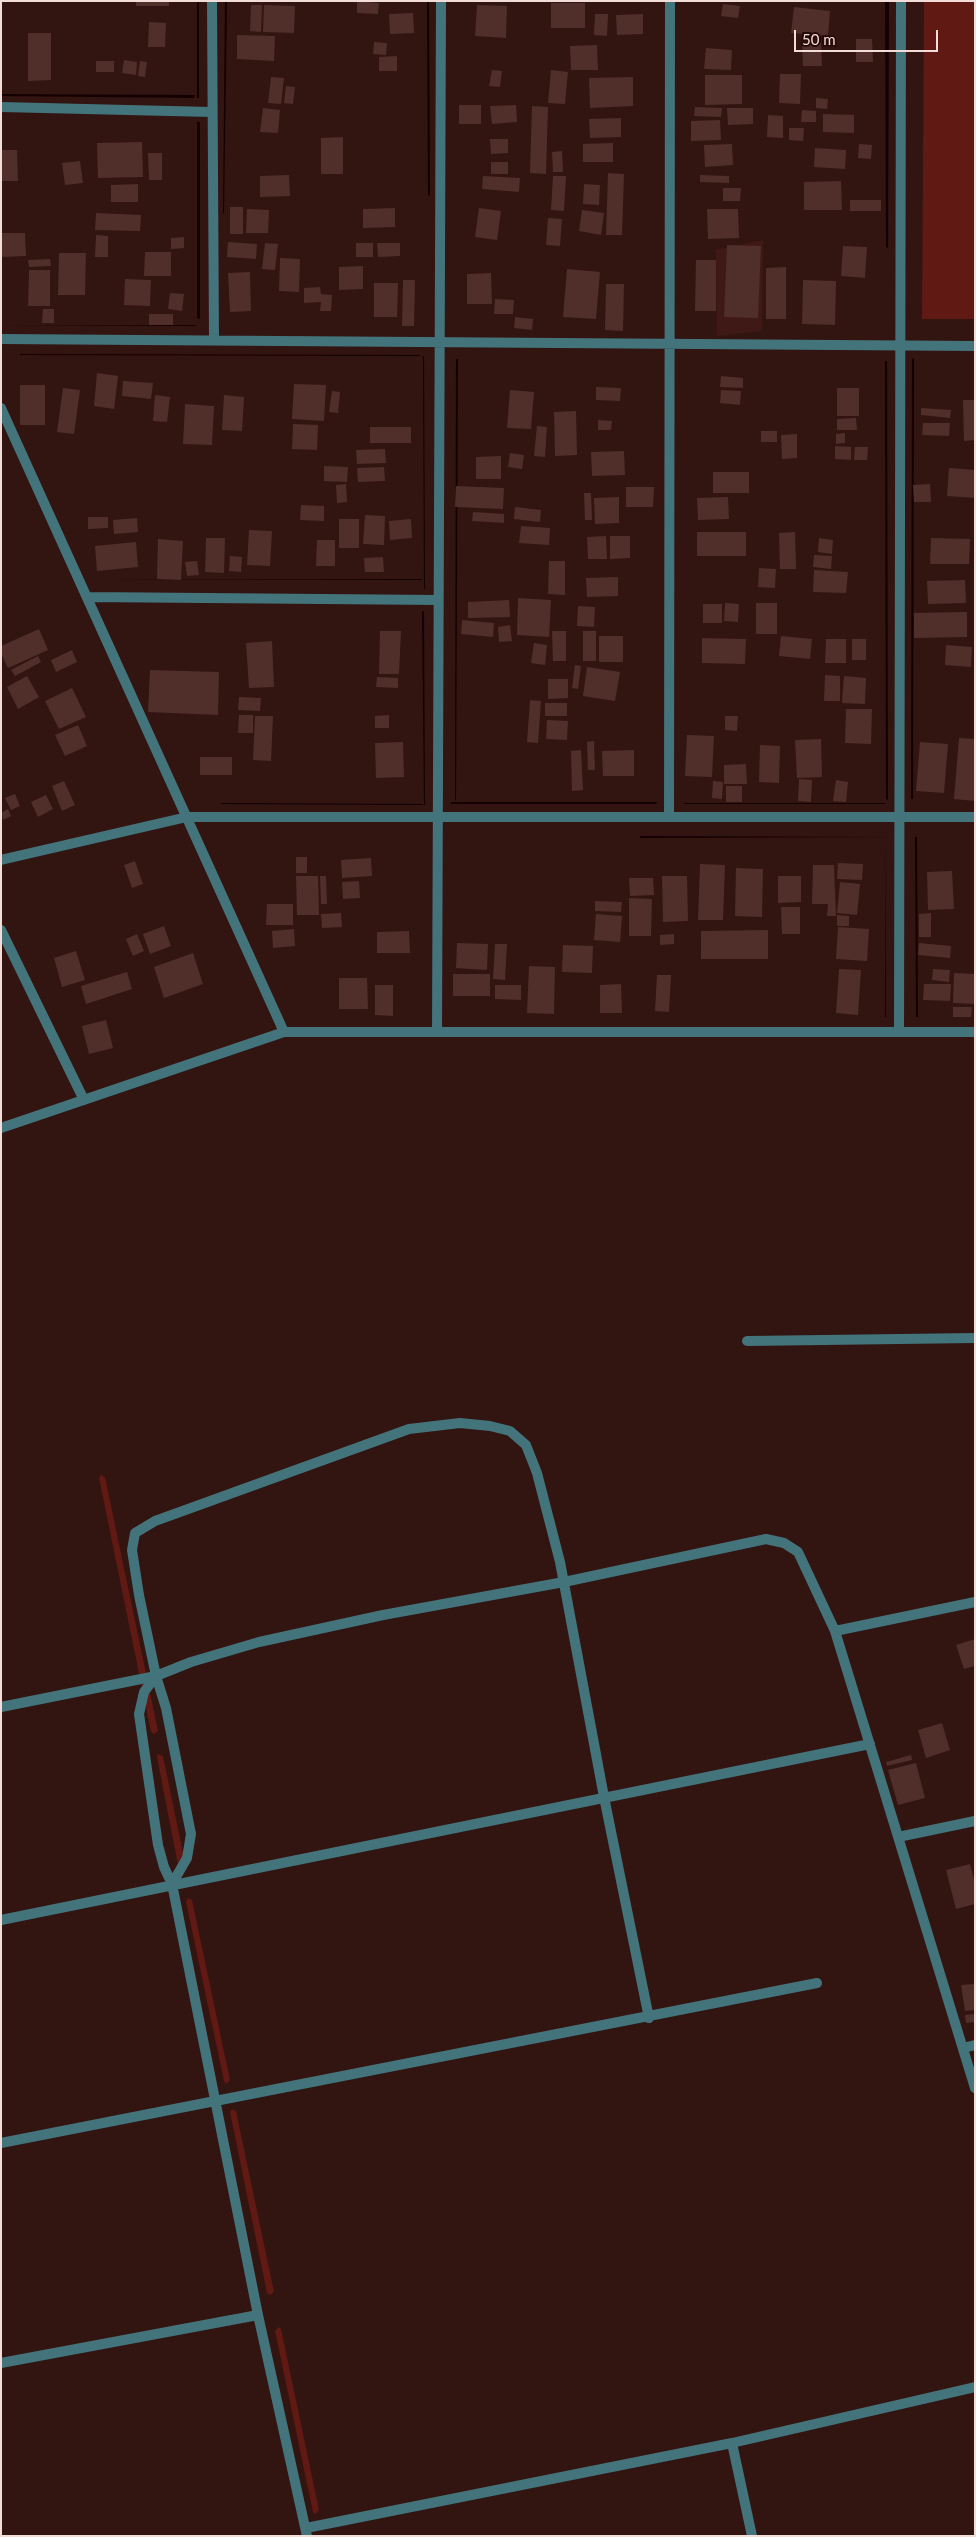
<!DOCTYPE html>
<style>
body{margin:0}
#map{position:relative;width:976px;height:2537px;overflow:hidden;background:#321411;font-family:Lato,sans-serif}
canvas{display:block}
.frame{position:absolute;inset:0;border:2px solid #f2ddd9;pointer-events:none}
.scale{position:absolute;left:794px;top:30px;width:144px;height:22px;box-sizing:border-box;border:2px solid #f2ddd9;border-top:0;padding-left:6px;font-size:15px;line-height:18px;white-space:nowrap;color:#f2ddd9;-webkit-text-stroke:4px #270b08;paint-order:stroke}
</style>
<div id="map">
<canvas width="976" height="2537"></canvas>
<div class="frame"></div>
<div class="scale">50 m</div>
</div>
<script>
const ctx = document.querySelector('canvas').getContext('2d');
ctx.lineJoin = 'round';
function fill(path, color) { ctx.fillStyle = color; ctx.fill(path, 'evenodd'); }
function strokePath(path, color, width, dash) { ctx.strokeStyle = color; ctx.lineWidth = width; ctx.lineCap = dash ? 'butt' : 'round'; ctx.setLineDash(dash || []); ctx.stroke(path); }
fill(new Path2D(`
 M763,240L762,331L717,336L716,250Z`), '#3f1915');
fill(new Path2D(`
 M924,1H975V319H922Z
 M101,1475L105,1477L158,1731L154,1734L151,1732L99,1478Z
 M158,1754L163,1756L185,1863L178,1865L157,1757Z
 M188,1898L192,1900L230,2080L226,2084L224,2081L186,1902Z
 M232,2109L236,2111L274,2292L270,2295L267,2293L230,2112Z
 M279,2327L281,2329L319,2510L315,2514L313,2512L275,2331Z`), '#611914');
fill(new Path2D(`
 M197,1H199V98H197Z
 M225,1H227L224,213H223Z
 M427,1H429L430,196L428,195Z
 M885,1H889L888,248L886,247Z
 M1,94L195,95L194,98L1,96Z
 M197,122H200V319L197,318Z
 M1,325H196L195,326Z
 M20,354L420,355V356L20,355Z
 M423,356H424L425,589H424Z
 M914,358L913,799H911L912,359Z
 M456,359H458L456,801L455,800Z
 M885,361H887L888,800L886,799Z
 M422,579V580H100Z
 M422,611H424L425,805H424Z
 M451,802H657L656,804H451Z
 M221,803L423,804V805L221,804Z
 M684,803H885V804H684Z
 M640,836L889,837L640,838Z
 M915,837H917L918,1017H916Z
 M886,840V1017H885Z`), '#150000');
fill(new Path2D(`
 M136,1H169V6H136Z
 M357,1L379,3L378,14L357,13Z
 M551,3H585V28H551Z
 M723,4L740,6L738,18L721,16Z
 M251,5H262L261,32L250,31Z
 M264,5L295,6L294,33L263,32Z
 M477,5L507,6L506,38L475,36Z
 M794,7L830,11L828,36L791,33Z
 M413,13L414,33L390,34L389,14Z
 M595,14H608L607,36L594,35Z
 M643,14V34L617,35L616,15Z
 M149,22L166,23L165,47H148Z
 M28,33H51V80L28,81Z
 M237,35L275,36L274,61L237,59Z
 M856,39H872L873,62H856Z
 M802,40H821L822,66H803Z
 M374,42L387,43L386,55L373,54Z
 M597,45L598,70H571L570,46Z
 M706,48L732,50L731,70L704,69Z
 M397,56V71H379V57Z
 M124,60L137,62L136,75L122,73Z
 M96,61H114V72H96Z
 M140,61L147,62L145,77L138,76Z
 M492,70L502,71L500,87L489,86Z
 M551,70L568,72L565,104L548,103Z
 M780,74H801L800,104L779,103Z
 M705,75H742V104L705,105Z
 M271,77L284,78L281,104L268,103Z
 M633,77V106L590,108L589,78Z
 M286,86L295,87L293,104L284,103Z
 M816,98L828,99L827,109L816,108Z
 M459,105H481V124H459Z
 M516,105L517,122L492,124L490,106Z
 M532,106L548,107L546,174L530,173Z
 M695,107L722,108L721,117L694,116Z
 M263,108L280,110L278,133L260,132Z
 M727,108H753V124L728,125Z
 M802,110L816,111V122H801Z
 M823,114L854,115V133L823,132Z
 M768,115L783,116V138L767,137Z
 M621,118V137L590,138L589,119Z
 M720,120L721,140L691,141V121Z
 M789,128H804L803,141L789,140Z
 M343,137V174H321V138Z
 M490,139H508V153L491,154Z
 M142,142L143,177L98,178L97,143Z
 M613,143V162H583V144Z
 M732,144L733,165L705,167L704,145Z
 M859,144L872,145L871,159L858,158Z
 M815,148L846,150L845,169L814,167Z
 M1,150H17L18,181H1Z
 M562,151L563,172H553L552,152Z
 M148,153H162V180H149Z
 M80,161L83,183L65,185L62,163Z
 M491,162H508V174H491Z
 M608,173L624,174L622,235H606Z
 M289,175L290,196L260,197V176Z
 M700,175L729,176V183L700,182Z
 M483,176L520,178L519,192L482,189Z
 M553,176H566L564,211L551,210Z
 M841,181L842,210H804V182Z
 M138,184V202H111V185Z
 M584,184L600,185L599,205L583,204Z
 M723,188H741L740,201H723Z
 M850,200H881V211H850Z
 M230,207H243V234H230Z
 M395,208V227L363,228V209Z
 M479,208L501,211L497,240L475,237Z
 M247,209L269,210L268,233H246Z
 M707,209H738L739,238L708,239Z
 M582,210L604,213L601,235L579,231Z
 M96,213L141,215L140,231L95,230Z
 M548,218L562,219L560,246L546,245Z
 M1,233H25L26,256L1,257Z
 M96,235L108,236V257H95Z
 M184,237V248L171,249V238Z
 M228,242L257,244L256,259L227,257Z
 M265,243L278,244L275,270L262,269Z
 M356,243H373V257H356Z
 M377,243H400V256L378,257Z
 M727,245L761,246L758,318L724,317Z
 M843,246L867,247L865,278L841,276Z
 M145,252H171V276H144Z
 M59,253H86L85,295H58Z
 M280,258L300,259L299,292L279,291Z
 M50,259L51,266L29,267L28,260Z
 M696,260H716V311H695Z
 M363,266V289L339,290V267Z
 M786,267V319H766V268Z
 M567,269L600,272L596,319L563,317Z
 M29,270H50V306H28Z
 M250,272L251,311L230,312L228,273Z
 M491,273L492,304H467V274Z
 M125,279L151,280L150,306L124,305Z
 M403,280H415L414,326H402Z
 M803,280L836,281L835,325L802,324Z
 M374,283H398L397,317H374Z
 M606,284H624L623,331L605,330Z
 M320,287L321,294L332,295L331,311H320L321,302L304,303V288Z
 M170,293L184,294L182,311L168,309Z
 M495,299L514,300L513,314H494Z
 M43,309H54V323H42Z
 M149,314H173V325H149Z
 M515,317L533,319L532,330L514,328Z
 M97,373L118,376L114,409L94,406Z
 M721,376L743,378V388L720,387Z
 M123,381L153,383L151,399L122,396Z
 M294,384L326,385L324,421L292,419Z
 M20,385H45V425H20Z
 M596,387L621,388L620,401L596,400Z
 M63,388L80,390L74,434L57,432Z
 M837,388H859V416H837Z
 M510,390L534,392L531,429L507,428Z
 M721,390L741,391L740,405L720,403Z
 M332,391L340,392L338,413L329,412Z
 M155,395L170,397L167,422L153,421Z
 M224,395L244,397L242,431L222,430Z
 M963,400H975V440L964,441Z
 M185,404L214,406L212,445L183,444Z
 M921,408L951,410L950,418L921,415Z
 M576,411L577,455L555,456L554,412Z
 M856,418L857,430H837V419Z
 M598,420L612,421L611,430H598Z
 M923,423H950L949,436L922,435Z
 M293,424L318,425L317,450L292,449Z
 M537,426L547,427L545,457L534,456Z
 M370,427H411V443H370Z
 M761,431H777V442H761Z
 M845,433V443L836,444V434Z
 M797,434V458L782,459L781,435Z
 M835,446L851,447V460L835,459Z
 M855,447H868L867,460H854Z
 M385,449L386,463L357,464L356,450Z
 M624,451L625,475L592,476L591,452Z
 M510,453L524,455L522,469L508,467Z
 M501,456V479H476V457Z
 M324,466L348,467L347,482L324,481Z
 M384,467L385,481L358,482L357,468Z
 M949,468L975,470V498L947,496Z
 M713,472H749V493H713Z
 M346,484L347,502L337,503L336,485Z
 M930,484L931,502H914L913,485Z
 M456,486L504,488L503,509L455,507Z
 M626,487H654L653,507H626Z
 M584,493H591L592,520H585Z
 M619,497V523L595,524L594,498Z
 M728,497L729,519L698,520L697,498Z
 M301,505L324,506V521L300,520Z
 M515,507L541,510L540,522L514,519Z
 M473,512L504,514V523L472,521Z
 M365,515L385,516L384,545L363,544Z
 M88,517H108V528L88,529Z
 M137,518L138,532L114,534L113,520Z
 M339,519H359V548H339Z
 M411,519L412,538L390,540L389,521Z
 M521,526L550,528L549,545L519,543Z
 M249,530L272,531L270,566L247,565Z
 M697,532H746V556H697Z
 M795,532L796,569H780L779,533Z
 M606,536L607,559H588L587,537Z
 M610,536H630V558L610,559Z
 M206,538H225L224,573L205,572Z
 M819,538L833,540L832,554L818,552Z
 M931,538L970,539L969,564H930Z
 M158,539L183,541L181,580L157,579Z
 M317,540H335V566H316Z
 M136,542L138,567L97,571L95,546Z
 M814,555L832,556L831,569L813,567Z
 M230,556L242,557L241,572L229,571Z
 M383,557L384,572H365L364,558Z
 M197,561L199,575L187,576L185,562Z
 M549,561H565V595L548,594Z
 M759,568L776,569L775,588L758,587Z
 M814,570L848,572L846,593L813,592Z
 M618,577V596L587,597L586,578Z
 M965,580L966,603L928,604L927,581Z
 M518,598L551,600L549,637L517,635Z
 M509,600L510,617L468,618V602Z
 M725,603L739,604L738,622L724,621Z
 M756,603H777V634H756Z
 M703,604H722V623H703Z
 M578,606L595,607L594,627L577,626Z
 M967,612V637L914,638V613Z
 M462,620L494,623L493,637L461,634Z
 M510,625L512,641L499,642L498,627Z
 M39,629L48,650L8,668L1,653V646Z
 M380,631H401L399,674H379Z
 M552,631H566V661H553Z
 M583,631H596V661H583Z
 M599,636H623V662H599Z
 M781,636L812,639L810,659L779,656Z
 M702,638L746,639L745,664L702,663Z
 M826,639H846V663H825Z
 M852,639H866V660H852Z
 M272,641L274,687L249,688L246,643Z
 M534,643L547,645L545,665L531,663Z
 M946,645L972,647L971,667L945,665Z
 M72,650L77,662L56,672L51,660Z
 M38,656L41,662L15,676L11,670Z
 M575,665L581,666L578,689L572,688Z
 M587,667L620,672L615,701L583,696Z
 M150,670L219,672L218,715L148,712Z
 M825,675L840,676V701H824Z
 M27,676L39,697L18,709L7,687Z
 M844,676L866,678L865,704L842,703Z
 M377,677L398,678V688L376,687Z
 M548,679H568V698L548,699Z
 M72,688L86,717L59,729L45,701Z
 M239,697L261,698L260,711L238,710Z
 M530,700L541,701L538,743L527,742Z
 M545,703H567V716H545Z
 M846,709H872L871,744L845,743Z
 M239,715H253V733H238Z
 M389,715V728H375V716Z
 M255,716H273L271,761L253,760Z
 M725,716H738L737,731L725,730Z
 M547,720L568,721L567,740L546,739Z
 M78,725L87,746L65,756L55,735Z
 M687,735L714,736L712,777L685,776Z
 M959,738L975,739V801L954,799Z
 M821,739L822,777L797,778L795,740Z
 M594,741L595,770H588L587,742Z
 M403,742L404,777L376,778L375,743Z
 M920,742L948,744L944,793L916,791Z
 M760,745L780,746L779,783L759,782Z
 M581,750L583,790L572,791L571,751Z
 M634,750V776H603L602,751Z
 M200,757H232V775H200Z
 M746,764L747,784H724V765Z
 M799,779L812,780L811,802L798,801Z
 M836,780L848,782L846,802L833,801Z
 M64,781L75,805L62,811L52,786Z
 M713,781L723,782L722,799L712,798Z
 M726,786H742V802H726Z
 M15,794L20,806L11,810L5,798Z
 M46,795L53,809L38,817L31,802Z
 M8,809L11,816L3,820L1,813Z
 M296,857H307V873H296Z
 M371,858L372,876L342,878L341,860Z
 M135,861L143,884L132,888L124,865Z
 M838,863L863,864L862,880L837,879Z
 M700,864L725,865L723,920H698Z
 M813,865H834L836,916H827L828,904H812Z
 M736,868L763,869L762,917L735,916Z
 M952,871L954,909L928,910L927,872Z
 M296,876H318L319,915H297Z
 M320,876H326L327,904H321Z
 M662,876H687L688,921L663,922Z
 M778,876H801V902L778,903Z
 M629,878H653L654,895L630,896Z
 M359,881L360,898L343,899L342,882Z
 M840,882L860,884L857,915L837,913Z
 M629,898L652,899L651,936H629Z
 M595,901L622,902L621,912L595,911Z
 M267,904H293V925H266Z
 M781,907H800V934H782Z
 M341,913L342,927L322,928L321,914Z
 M931,913V937H919V914Z
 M596,914L622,916L620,942L594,940Z
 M837,915L849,916V926H837Z
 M164,926L171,946L150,954L143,934Z
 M838,927L869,929L867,961L836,959Z
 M294,929L295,946L273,948L272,931Z
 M768,930V959H701V931Z
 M409,931L410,953H377V932Z
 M137,934L144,951L133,956L126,939Z
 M674,934V944L660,945V935Z
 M457,943L488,944L487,970L456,968Z
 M919,943L951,946L950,958L918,955Z
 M495,944H507L505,980L493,979Z
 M563,945L593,946L592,973L562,972Z
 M76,951L85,980L62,987L54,958Z
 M193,953L203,984L164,998L154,967Z
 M529,966L555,967L554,1014L527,1013Z
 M839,969L861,970L858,1015L836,1013Z
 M933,969L950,970L949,982L932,980Z
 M127,972L132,989L86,1004L81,986Z
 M954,973L975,974V1004L953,1003Z
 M453,974H490V996H453Z
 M657,975H671L669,1012L655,1011Z
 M339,978H367L368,1009H339Z
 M621,984L622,1013H600V985Z
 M924,984H951L950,1001L923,1000Z
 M375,985H393V1016L375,1015Z
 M495,985H521V1000L495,999Z
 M953,1007H972L971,1017H953Z
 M106,1020L113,1048L89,1054L82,1026Z
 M975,1639V1666L964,1669L956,1645Z
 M942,1723L950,1750L926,1758L918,1730Z
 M911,1755L912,1760L887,1766L886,1762Z
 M916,1763L925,1798L898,1805L888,1770Z
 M970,1864L975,1883V1904L956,1909L946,1870Z
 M975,1984V2010L965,2011L961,1985Z
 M975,2014V2022L966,2023L965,2015Z`), '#502f2a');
strokePath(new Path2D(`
 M212,1L214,340
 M1,107L212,112
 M1,339L975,346
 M1,408L284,1032
 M88,597L438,600
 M669,817L670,1
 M1,860L187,817H975
 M1,930L84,1100
 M437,1032L441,1
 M899,1032L901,1
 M1,1128L284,1032H975
 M747,1341L975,1338
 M835,1631L975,1602
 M1,1707L156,1676
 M898,1837L975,1821
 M172,1884L187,1858L191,1834L166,1708L156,1676L139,1595L132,1550L135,1533L155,1521L409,1429L460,1423L490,1426L510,1431L526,1445L537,1473L560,1562L604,1797L649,2018
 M1,1920L870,1744
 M963,2048L975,2045
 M1,2143L817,1983
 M1,2363L258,2315
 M732,2443L752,2536
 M306,2528L732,2443L975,2387
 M307,2536L258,2315L172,1884L164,1867L158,1845L139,1714L144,1692L156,1676L191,1662L259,1642L383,1615L564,1582L766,1539L784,1543L798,1552L835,1631L975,2088`), '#43747b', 10);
</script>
